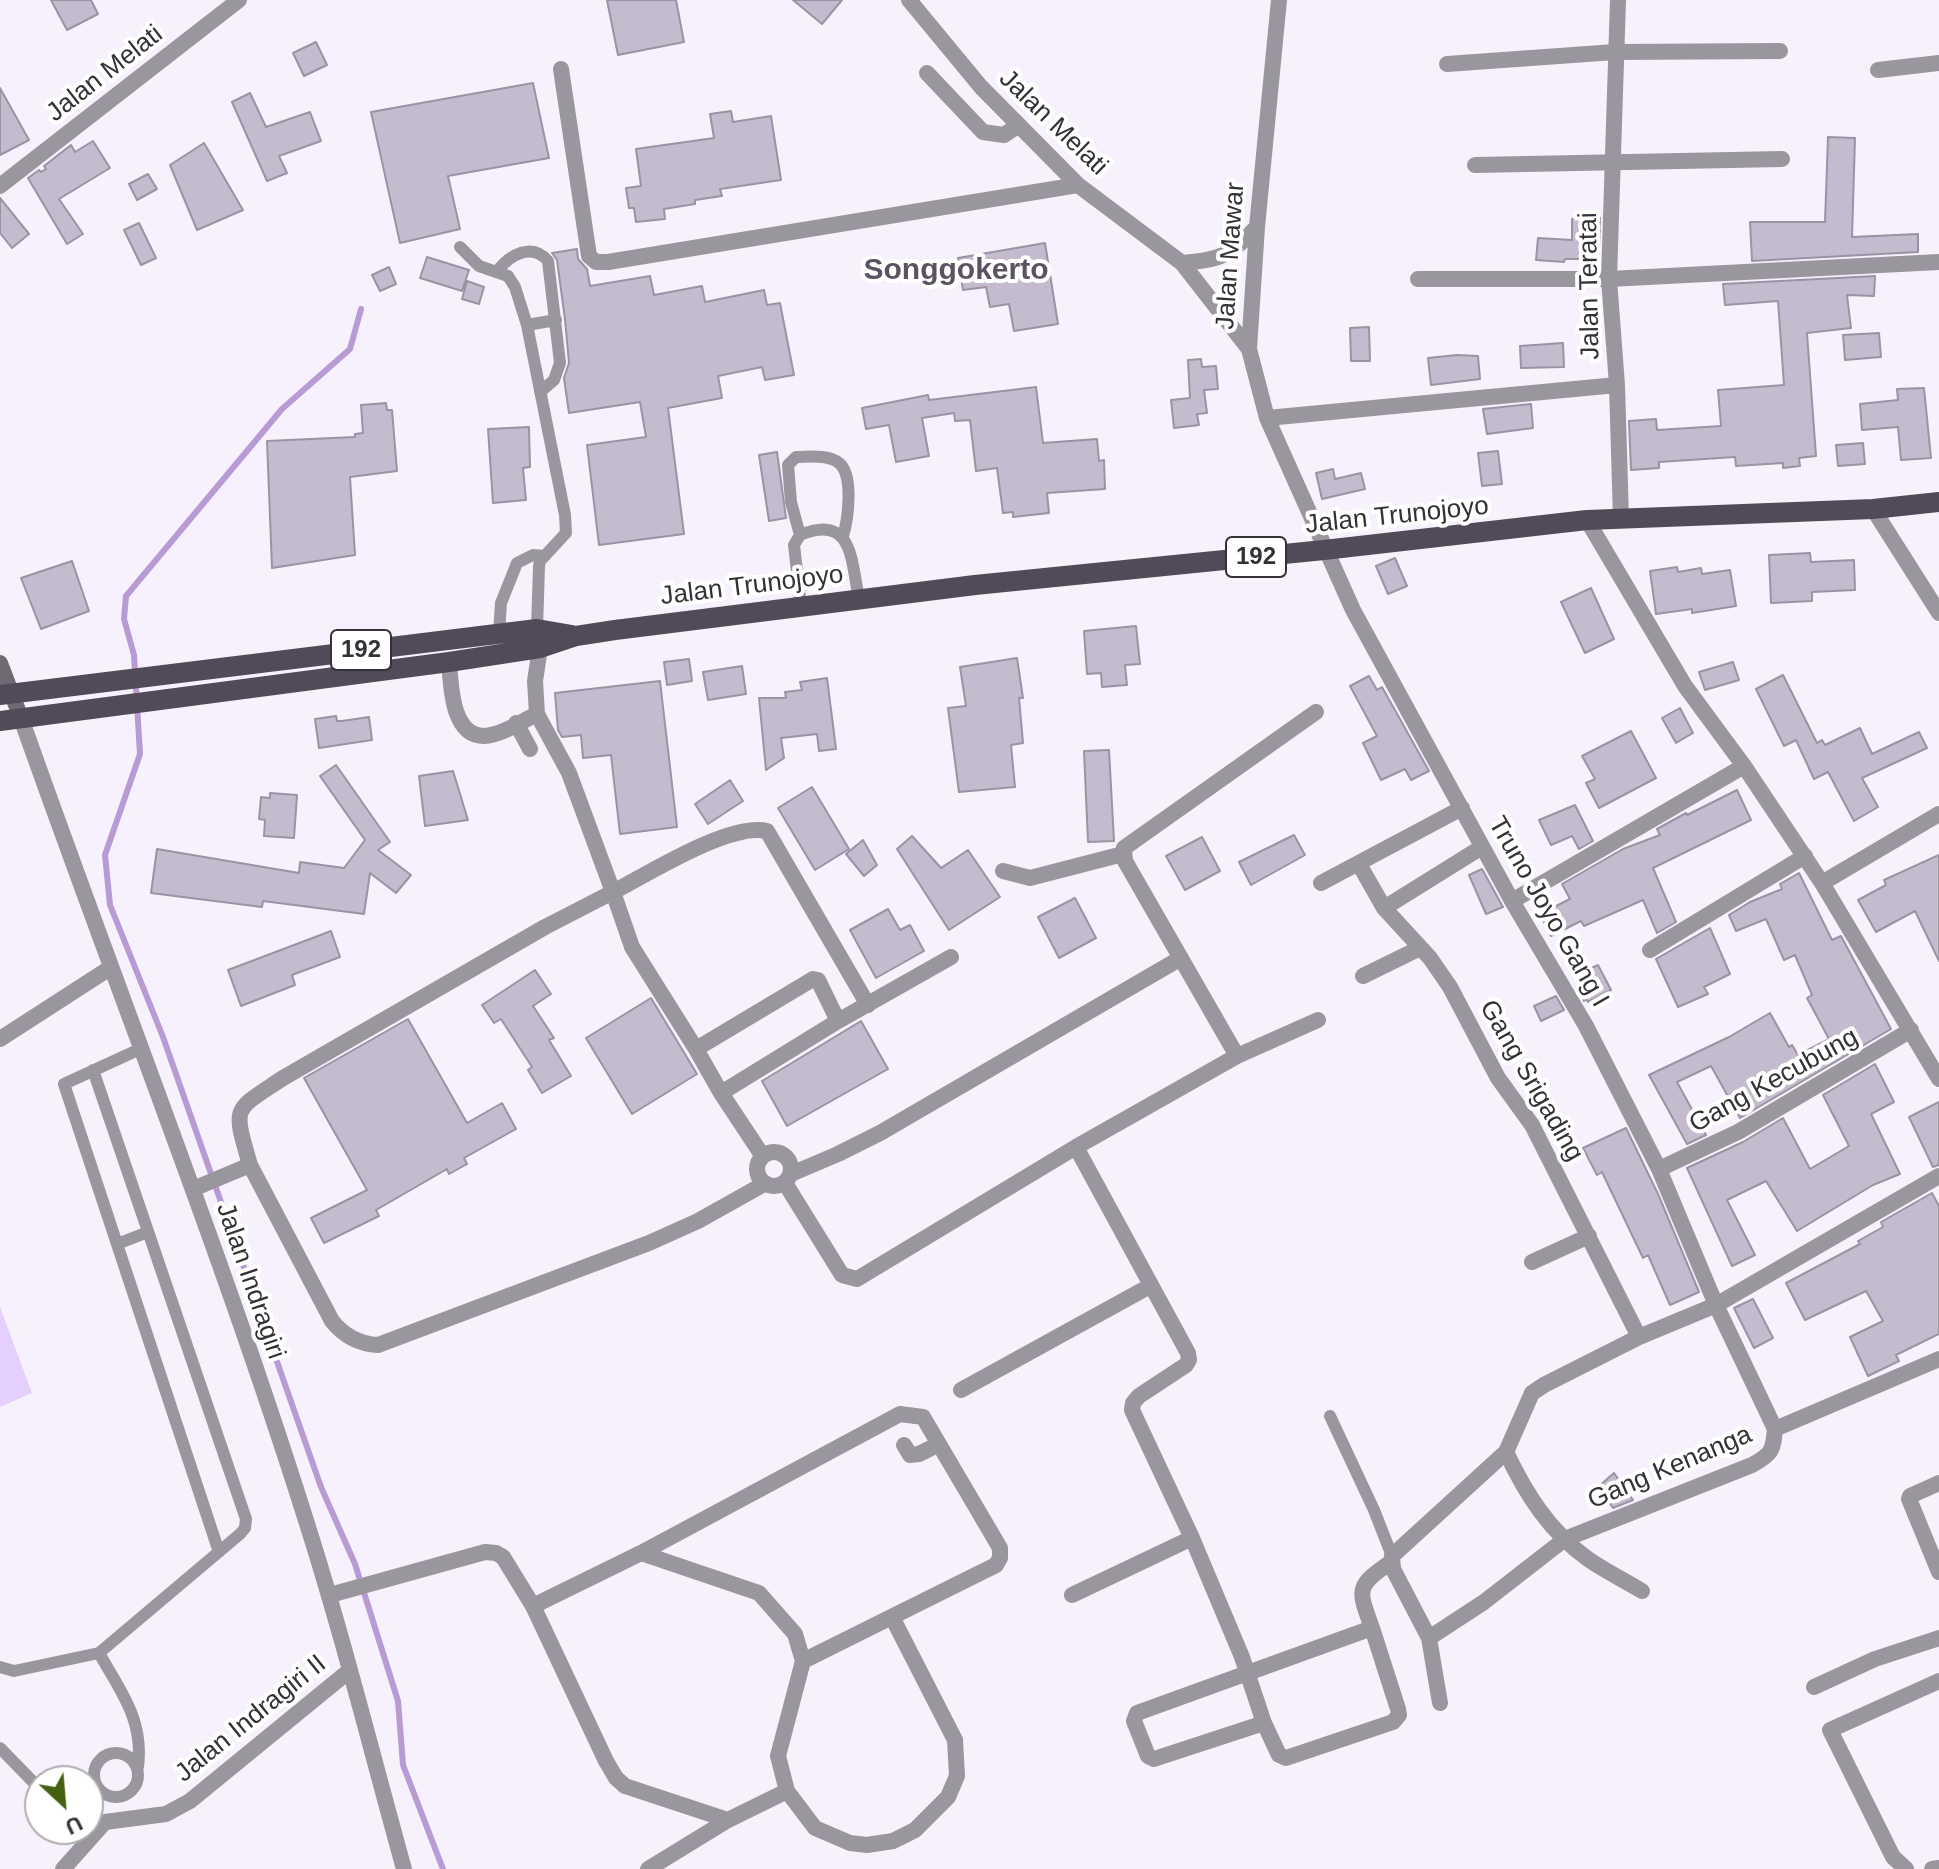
<!DOCTYPE html>
<style>
body{margin:0}
#map{position:relative;width:1939px;height:1869px;overflow:hidden;background:#f7f1fd;font-family:Helvetica,sans-serif}
canvas{display:block}
.north{position:absolute;left:24px;top:1765px;width:80px;height:80px;box-sizing:border-box;background:#fff;border:2px solid #aeacaf;border-radius:50%;rotate:154deg;font-size:22px;font-weight:700;line-height:32px;text-align:center;color:#343038}
.north::after{content:'';display:block;margin:auto;width:28px;height:36px;background:#456011;clip-path:polygon(50% 0,100% 100%,50% 72%,0 100%)}
</style>
<div id="map">
<canvas width="1939" height="1869"></canvas>
<div class="north">U</div>
</div>
<script>
const ctx = document.querySelector('canvas').getContext('2d');
ctx.lineJoin = 'round';
function fill(path, color) { ctx.fillStyle = color; ctx.fill(path, 'evenodd'); }
function strokePath(path, color, width, dash) { ctx.strokeStyle = color; ctx.lineWidth = width; ctx.lineCap = dash ? 'butt' : 'round'; ctx.setLineDash(dash || []); ctx.stroke(path); }
function label(font, color, halo, rows, align = 'center') {
  ctx.font = font + ' Helvetica,sans-serif'; ctx.lineWidth = 8; ctx.setLineDash([]); ctx.textBaseline = 'middle'; ctx.strokeStyle = halo; ctx.fillStyle = color; for (const [text, x, y, turn = 0] of rows) {
    ctx.save(); ctx.translate(x, y); ctx.rotate((+turn || 0) * Math.PI / 180); ctx.textAlign = isNaN(turn) ? turn : align; if (halo) ctx.strokeText(text, 0, 0); ctx.fillText(text, 0, 0); ctx.restore();
  }
}
fill(new Path2D(`
 M0,1307L32,1393L0,1407Z`), '#e5cffc');
strokePath(new Path2D(`
 M361,309L350,349L282,409L126,596L124,619L134,655L140,754L105,855L110,905L163,1037L321,1487L355,1564L398,1701L403,1765L443,1869`), '#b89bd5', 6);
const building = new Path2D(`
 M51,0H91L98,14L67,30Z
 M607,0H676L684,42L618,55Z
 M793,0H842L822,24Z
 M316,42L327,65L304,76L293,53Z
 M533,83L549,158L448,176L460,229L400,243L371,112Z
 M0,88L29,140L0,155Z
 M250,93L266,127L310,112L321,141L279,156L287,173L267,181L232,102Z
 M731,111L733,122L771,116L781,180L720,189L722,196L695,200V204L664,209L665,219L636,222L634,208H629L626,188L641,186L636,149L714,138L710,114Z
 M1828,137L1855,138L1852,237L1918,234V252L1752,261L1750,222H1825Z
 M93,141L110,168L59,199L83,234L67,244L28,178L39,170L41,172L46,169L44,166L71,145L75,152Z
 M204,143L243,210L197,230L170,165Z
 M148,174L157,189L137,200L129,184Z
 M0,198L29,234L12,248L0,233Z
 M1600,218L1599,250L1592,251V259H1565L1564,262L1536,260L1538,238L1572,240V219Z
 M139,223L156,258L141,265L124,230Z
 M1045,243L1058,324L1014,331L1009,304L990,307L986,287L963,290L958,258Z
 M577,249L578,259L587,269L590,286L650,276L654,295L702,286L705,302L764,290L767,305L780,303L794,375L765,380L762,367L718,376L722,398L668,408L684,534L599,545L587,445L646,437L640,402L569,413L564,378L569,363L565,319L557,260L552,253Z
 M427,257L469,270L462,291L420,278Z
 M389,267L396,284L380,291L372,275Z
 M1875,276L1874,296L1847,295L1851,328L1807,333L1816,456L1799,458L1800,466L1783,468V463L1736,466L1735,457L1659,462V468L1631,470L1629,421L1656,419L1657,430L1721,426L1718,390L1784,385L1778,301L1725,305L1723,284Z
 M467,281L484,287L479,304L462,299Z
 M1369,327L1370,361H1351L1350,328Z
 M1879,333L1881,357L1845,360L1843,335Z
 M1563,343L1564,367L1521,368L1520,346Z
 M1457,355L1478,356L1480,379L1431,385L1428,358Z
 M1201,359L1202,367L1216,366L1218,389L1204,390L1207,413L1197,414L1199,425L1174,428L1171,400L1190,398L1188,360Z
 M1036,387L1043,443L1097,439L1099,461L1104,460L1105,489L1047,493L1049,513L1013,517V512L1003,513L997,468L976,471L970,420L955,421L954,413L922,418L929,456L896,462L889,425L866,429L862,408L928,395L929,400Z
 M1924,388L1931,458L1901,460L1898,427L1862,430L1860,404L1898,400L1897,389Z
 M386,403L387,410H392L397,471L350,477L355,555L272,568L267,441L355,437V434L363,433L361,405Z
 M1531,404L1533,428L1487,434L1483,409Z
 M529,427L530,467L523,468L526,500L493,503L488,429Z
 M1863,443L1865,464L1838,466L1836,445Z
 M1498,451L1502,484L1482,486L1478,453Z
 M777,452L786,518L769,521L759,455Z
 M1333,469L1335,479L1361,473L1365,489L1322,499L1316,473Z
 M1810,553L1811,562L1854,560L1855,590L1812,592V601L1771,603L1769,555Z
 M1395,558L1407,586L1388,594L1376,566Z
 M72,561L89,611L41,629L21,578Z
 M1677,567L1678,572L1701,568L1702,574L1730,570L1736,606L1692,613V609L1656,614L1650,571Z
 M1591,588L1614,639L1585,653L1561,602Z
 M1136,626L1140,664L1125,665L1127,685L1102,687L1101,673L1087,674L1084,631Z
 M1017,658L1023,698H1019L1023,743L1011,745L1015,787L959,792L948,708L966,706L960,667Z
 M689,659L692,681L667,685L664,662Z
 M1733,662L1739,680L1705,690L1699,672Z
 M742,666L746,694L708,700L703,672Z
 M1783,675L1817,743L1822,740L1825,745L1860,728L1872,754L1919,732L1927,748L1862,778L1878,807L1854,821L1828,772L1814,779L1796,740L1784,746L1756,689Z
 M1369,676L1377,690L1382,687L1429,771L1411,780L1405,769L1381,780L1363,743L1377,736L1350,686Z
 M827,678L836,749L819,751L817,734L781,738L784,758L766,770L759,698H786L785,692L802,690L800,682Z
 M660,681L677,827L620,834L611,755L583,758L581,735L562,737L558,730L555,693Z
 M1680,708L1693,733L1676,743L1662,718Z
 M336,716L337,721H342L369,717L372,740L319,748L315,719Z
 M1631,731L1656,778L1599,808L1586,783L1595,779L1582,756Z
 M1109,750L1114,841L1088,842L1084,751Z
 M336,765L390,842L378,850L411,875L396,893L370,873L364,914L263,901L262,907L151,893L157,849L299,873L300,862L344,868L365,840L320,776Z
 M453,771L468,820L425,826L419,776Z
 M730,780L743,801L708,824L695,804Z
 M812,787L849,849L815,870L778,808Z
 M1737,790L1751,820L1653,868L1676,922L1657,933L1643,900L1584,926L1581,921L1551,936L1540,914L1570,899L1562,884L1623,849L1660,835L1657,829L1686,813L1687,815Z
 M270,793L297,795L294,838L264,836L265,820L259,819L261,797L270,798Z
 M1575,805L1593,841L1579,849L1572,836L1551,845L1539,820Z
 M1294,835L1305,855L1251,885L1239,862Z
 M912,836L941,868L968,850L1000,897L949,930L897,849Z
 M1202,837L1220,871L1185,890L1166,856Z
 M863,840L877,865L864,876L846,854Z
 M1939,855V961L1915,911L1876,932L1858,900L1886,885L1884,880Z
 M1482,869L1503,907L1486,914L1469,875Z
 M1799,873L1832,940L1841,936L1891,1029L1740,1118L1711,1066L1677,1082L1706,1135L1687,1144L1649,1075L1729,1037L1770,1013L1789,1047L1792,1045L1798,1055L1829,1039L1807,998L1812,995L1795,955L1784,960L1766,919L1736,931L1729,915L1750,902L1782,889L1780,884Z
 M1075,898L1096,938L1059,958L1038,917Z
 M888,909L900,930L910,925L924,951L876,978L850,930Z
 M1710,928L1730,974L1704,987L1708,994L1678,1007L1656,959Z
 M331,931L340,957L292,975L295,985L241,1006L228,970Z
 M1598,965L1611,990L1588,1002L1586,999L1584,1001L1576,987L1579,986L1575,976Z
 M535,970L551,994L533,1006L554,1038L549,1040L571,1076L542,1093L528,1070L532,1067L501,1019L494,1023L482,1005Z
 M1556,996L1564,1010L1541,1021L1534,1006Z
 M651,998L697,1074L632,1114L586,1038Z
 M408,1019L467,1123L502,1103L516,1129L464,1158L467,1164L449,1174L447,1169L376,1210L379,1216L324,1243L311,1218L367,1190L304,1078Z
 M861,1021L888,1069L787,1126L762,1081Z
 M1875,1064L1894,1102L1871,1114L1900,1174L1873,1185L1797,1231L1766,1181L1727,1200L1755,1255L1732,1266L1687,1168L1743,1142L1783,1118L1810,1169L1849,1146L1823,1095Z
 M1939,1102V1165L1933,1167L1909,1117Z
 M1626,1128L1658,1194L1699,1292L1670,1305L1648,1255L1643,1258L1602,1172L1597,1175L1583,1148Z
 M1932,1193L1939,1206V1334L1896,1355L1899,1361L1868,1376L1850,1337L1883,1321L1866,1291L1805,1320L1786,1283L1860,1244L1858,1241L1883,1227L1881,1222Z
 M1753,1299L1773,1338L1754,1348L1734,1308Z
 M1614,1473L1633,1500L1613,1508L1598,1487Z`);
fill(building, '#c4bbce');
strokePath(building, '#9b92a4', 2);
strokePath(new Path2D(`
 M460,247L479,266L508,276L515,287L527,325L565,515L566,533L540,561L539,566L537,629
 M498,270C510,255 532,242 548,261L560,363L554,380L540,392
 M527,325L556,320
 M800,535L791,502L788,465L796,457C809,457 828,454 839,463C854,475 848,520 843,536
 M801,606L794,545L800,535C853,513 851,560 859,599
 M499,633L501,603L517,563L533,555L545,556
 M140,1049L64,1084L219,1552
 M93,1070L246,1519L245,1528L240,1534L99,1653C121,1692 144,1720 138,1767
 M117,1244L148,1232
 M1330,1416L1374,1510L1392,1556
 M0,1667L14,1671L99,1653
 M0,1748L40,1789
 M94 1775a22 22 0 1 1 44 0a22 22 0 1 1-44 0Z`), '#9a969e', 12);
strokePath(new Path2D(`
 M909,0L981,87L1078,185L1182,263L1249,349
 M1279,0L1257,227L1249,349L1267,418L1353,610L1512,901L1586,1026L1659,1169L1716,1305L1775,1429L1939,1359
 M1618,0L1609,279L1617,385L1621,519
 M1447,64L1615,52L1780,51
 M561,69L589,256L596,262H608L1078,185
 M1878,70L1939,63
 M927,73L983,132L1004,135L1019,125
 M1475,165L1782,159
 M0,186L239,0
 M1182,263C1223,259 1227,257 1257,227
 M1418,279H1609L1939,262
 M1267,418L1617,385
 M1873,509L1939,613
 M1587,520L1685,686L1744,766L1822,883L1939,1079
 M540,648L535,681L537,714L569,773L613,892C648,874 730,822 767,831L868,1005
 M449,662C451,684 451,736 484,736C502,735 522,721 537,714
 M516,723L530,749
 M1359,864L1384,908L1430,958L1450,987L1498,1078L1532,1125L1639,1337
 M1003,871L1030,878L1123,854
 M1321,883L1462,808
 M1822,883L1939,814
 M1512,901L1744,766
 M1384,908L1482,847
 M1650,950L1805,856
 M1363,976L1420,948
 M0,1039L110,968
 M696,1049L813,979L818,980L838,1021
 M1237,1056L1318,1020
 M721,1093L838,1021L951,957
 M1076,1147L1237,1056L1125,861L1124,848L1316,712
 M757 1169a17 17 0 1 1 34 0a17 17 0 1 1-34 0Z
 M250,1165C233,1105 232,1112 283,1078L545,927L613,892L632,947L696,1049L721,1093L762,1155
 M1659,1169L1738,1132L1911,1030
 M791,1174L838,1154L880,1133L1181,958
 M785,1183L842,1275L857,1279L1076,1147L1188,1353L1189,1360L1186,1365L1139,1396L1133,1403L1132,1410L1192,1538L1242,1657L1264,1723
 M193,1189L250,1165L332,1321C344,1336 359,1344 378,1345L649,1243L698,1221L764,1184
 M1532,1262L1589,1236
 M961,1390L1150,1286
 M904,1445L910,1455L919,1454L939,1444
 M1506,1452C1526,1494 1549,1531 1588,1559C1605,1571 1624,1580 1642,1591
 M1939,1483L1910,1496L1909,1499L1939,1572
 M641,1553L759,1593L795,1634L803,1661L778,1756L787,1791L815,1828L850,1843L867,1845L893,1841L915,1830L948,1797L957,1776L955,1740L892,1617
 M330,1595L485,1552L496,1553L503,1557L533,1606L606,1761L616,1778L625,1786L728,1820L787,1791
 M1072,1595L1192,1538
 M533,1606L641,1553L900,1414L923,1417L1000,1548V1558L996,1565L803,1661
 M1372,1628L1398,1709L1399,1715L1393,1722L1286,1758L1279,1755L1264,1723L1154,1759L1148,1756L1134,1721L1137,1713Z
 M1372,1628C1358,1589 1355,1587 1391,1562
 M1429,1638L1484,1602L1565,1539L1752,1465C1772,1454 1773,1451 1775,1429
 M1814,1687L1875,1659L1939,1638
 M1440,1703L1429,1638L1393,1569L1392,1556L1506,1452L1532,1393L1544,1385L1639,1337L1716,1305L1939,1176
 M63,1869L105,1822L166,1814L190,1801L349,1671
 M648,1869L728,1820
 M1906,1869L1893,1857L1830,1730L1939,1681
 M1932,1869L1939,1868`), '#9a969e', 16);
strokePath(new Path2D(`
 M21,718C114,982 218,1243 303,1511C341,1629 371,1750 404,1869`), '#9a969e', 16);
strokePath(new Path2D(`
 M0,663L21,718`), '#6f6975', 16);
strokePath(new Path2D(`
 M0,695L537,629L572,635
 M0,721L449,662L540,648L576,636L615,630L975,585L1324,550L1587,520L1873,509L1939,502`), '#514a58', 20);
for (const [x, y, w] of [
 [1256,557,60],
 [361,650,60]
]) { const box = new Path2D(); box.roundRect(x - w / 2, y - 20, w, 40, 6); ctx.fillStyle = '#fff'; ctx.fill(box); strokePath(box, '#343038', 2); }
label('bold 24px', '#343038', null, [
 ["192",1256,557],
 ["192",361,650]
]);
label('26px', '#343038', '#fff', [
 ["Jalan Melati",105,74,-38],
 ["Jalan Melati",1053,123,44],
 ["Jalan Mawar",1231,256,-86],
 ["Jalan Teratai",1590,286,-91],
 ["Jalan Trunojoyo",1397,516,-6],
 ["Jalan Trunojoyo",752,586,-7],
 ["Truno Joyo Gang I",1548,912,60],
 ["Gang Srigading",1531,1081,60],
 ["Gang Kecubung",1774,1081,-29],
 ["Jalan Indragiri",250,1281,71],
 ["Gang Kenanga",1670,1468,-23],
 ["Jalan Indragiri II",251,1719,-39]
]);
label('bold 30px', '#5b5263', '#fff', [
 ["Songgokerto",956,271]
]);
</script>
